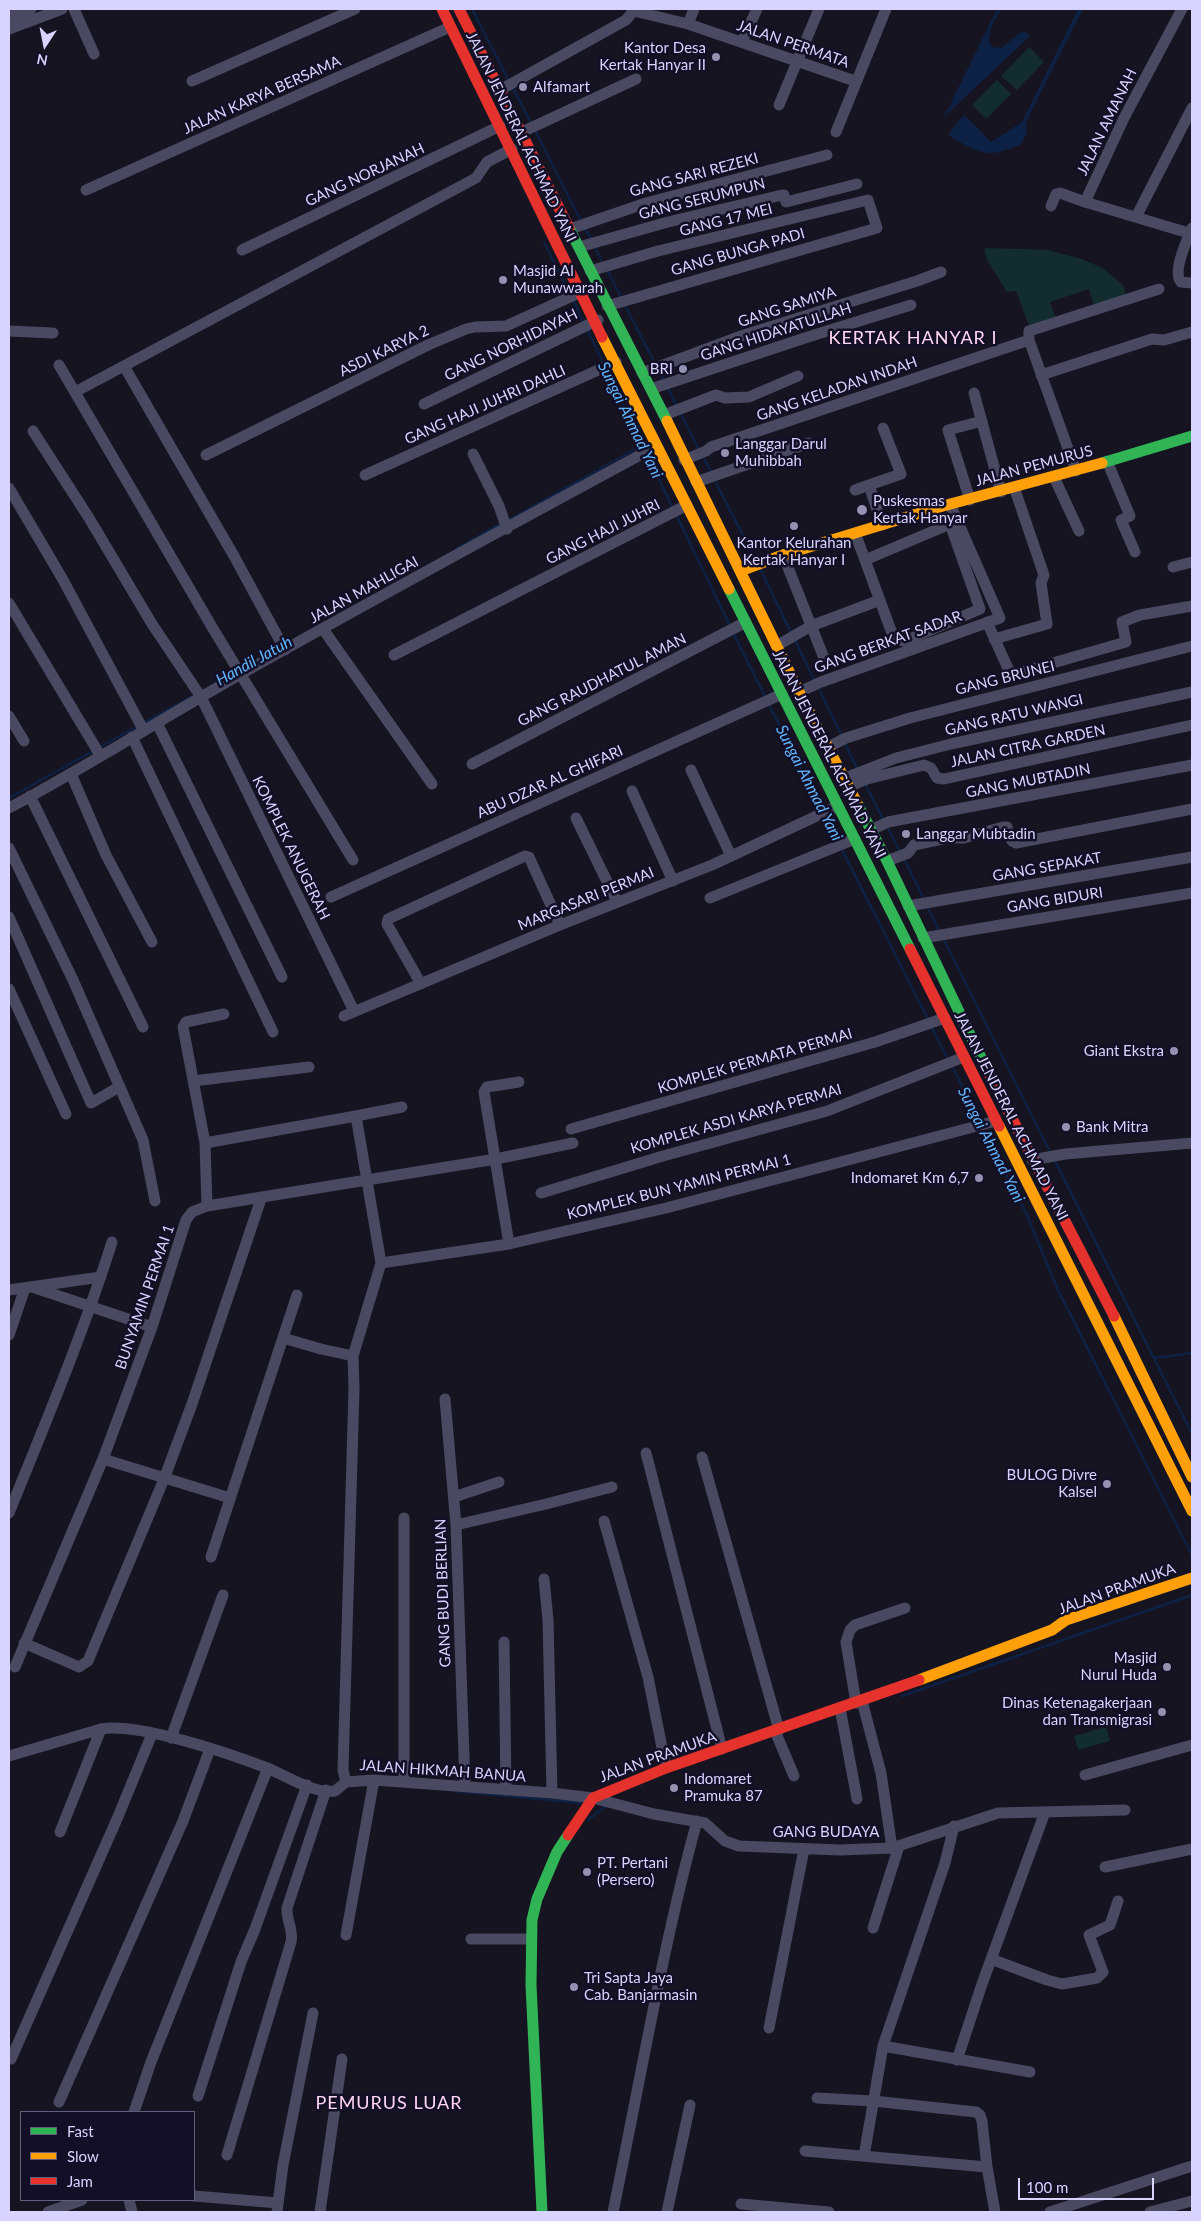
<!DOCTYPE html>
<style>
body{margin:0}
#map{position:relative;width:1201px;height:2221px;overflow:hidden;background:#161421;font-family:Lato,sans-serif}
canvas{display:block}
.frame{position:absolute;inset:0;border:10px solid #d9d4ff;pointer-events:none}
.legend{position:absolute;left:20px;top:2111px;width:175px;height:90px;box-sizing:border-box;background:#130f26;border:1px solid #625e7d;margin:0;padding:6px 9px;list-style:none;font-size:15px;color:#d9d4ff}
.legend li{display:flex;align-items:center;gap:10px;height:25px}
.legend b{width:25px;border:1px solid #625e7d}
.north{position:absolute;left:20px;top:20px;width:50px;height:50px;-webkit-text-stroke:4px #130f26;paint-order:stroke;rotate:191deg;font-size:14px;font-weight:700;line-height:20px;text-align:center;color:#d9d4ff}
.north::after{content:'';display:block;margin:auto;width:18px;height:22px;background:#d9d4ff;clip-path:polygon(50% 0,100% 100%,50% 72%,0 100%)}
.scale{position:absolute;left:1018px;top:2178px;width:136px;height:22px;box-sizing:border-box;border:2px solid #d9d4ff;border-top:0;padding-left:6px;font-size:15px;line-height:18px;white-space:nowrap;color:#d9d4ff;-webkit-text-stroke:4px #130f26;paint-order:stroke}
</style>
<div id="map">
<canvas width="1201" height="2221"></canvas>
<div class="frame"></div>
<ul class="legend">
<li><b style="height:6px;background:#30b455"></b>Fast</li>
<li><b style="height:6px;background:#ff9f0a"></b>Slow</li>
<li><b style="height:6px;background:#e5322d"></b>Jam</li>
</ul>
<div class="north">N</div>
<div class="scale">100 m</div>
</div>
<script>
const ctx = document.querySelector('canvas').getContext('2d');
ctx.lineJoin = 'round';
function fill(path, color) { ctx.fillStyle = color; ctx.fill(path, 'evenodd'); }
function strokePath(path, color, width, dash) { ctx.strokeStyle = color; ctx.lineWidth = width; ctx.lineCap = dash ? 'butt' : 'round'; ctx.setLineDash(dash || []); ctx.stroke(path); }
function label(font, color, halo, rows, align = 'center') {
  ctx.font = font + ' Lato,sans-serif'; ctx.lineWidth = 5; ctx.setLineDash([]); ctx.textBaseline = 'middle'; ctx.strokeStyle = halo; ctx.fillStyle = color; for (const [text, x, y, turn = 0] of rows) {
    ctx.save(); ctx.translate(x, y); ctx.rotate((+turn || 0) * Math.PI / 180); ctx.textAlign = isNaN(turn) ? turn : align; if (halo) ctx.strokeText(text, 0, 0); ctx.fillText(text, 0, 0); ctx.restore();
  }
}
fill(new Path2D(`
 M1029,47L1044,62L1017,90L1001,76Z
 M997,80L1011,94L986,119L972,105Z
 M988,248L1048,250L1082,259L1104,269L1124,286L1126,298L1095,310L1089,289L1050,302L1058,323L1031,331L1016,291L1007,292L987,260L984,249Z
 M1106,1727L1110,1741L1078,1750L1074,1736Z`), '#132c2d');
fill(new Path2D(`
 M997,9H1001C995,21 984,34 992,47L1001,48L1021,32H1025L1029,35L1028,38L944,117Z
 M1078,9H1083L1026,122L1027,132L1021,144C986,160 979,153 948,135L961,118L965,115L991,142L1022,122Z`), '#0d2144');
strokePath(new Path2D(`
 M472,9L509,81
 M513,88L531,123
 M535,130L581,221
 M585,228L592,241
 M544,242L569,293
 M594,246L603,263
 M607,270L622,299
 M573,300L583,322
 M624,304L656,365
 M587,329L604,365
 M606,370L644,448
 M658,370L664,381
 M668,388L676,405
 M680,412L699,450
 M648,455L673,509
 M703,457L711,472
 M714,479L755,559
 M676,514L730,626
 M510,519L643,445
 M456,549L500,524
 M760,568L791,633
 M733,633L766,698
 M795,640L814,680
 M818,687L842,736
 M769,705L822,809
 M143,723L191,697
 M845,744L858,770
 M100,747L138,726
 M865,784L884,821
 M9,798L93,751
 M826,816L839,843
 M887,826L900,852
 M841,848L928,1019
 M903,857L924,899
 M927,906L939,931
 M943,938L1051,1154
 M931,1026L948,1059
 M952,1066L980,1122
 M983,1129L1026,1213L1058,1290L1192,1555
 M1054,1159L1192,1434
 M1155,1358L1192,1353
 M902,1696L1192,1595
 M454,1791L581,1803
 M588,1820L607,1805`), '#0d2144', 2.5);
strokePath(new Path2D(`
 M74,9L94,54
 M1182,9L1124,118L1085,202L1192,234
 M634,11L688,24L855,81
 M9,17L31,9
 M688,24L694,9
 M9,29L62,9
 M742,42L757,9
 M192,81L355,9
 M500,90L626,20L635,9
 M779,105L819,9
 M522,132L636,79
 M836,132L886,9
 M86,190L450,27
 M1051,206L1056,194L1060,193L1085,202
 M1136,217L1192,108
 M1192,228C1187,240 1172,272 1181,282L1192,283
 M570,229L646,203L827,155
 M579,247L668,222L782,195H784L786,202L857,184
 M242,250L500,126
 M590,271L658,251L868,200L877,228L607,306
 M9,331L53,333
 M59,365L212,627L353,860
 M124,366L234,556L285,650
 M642,373L744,335L917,281L941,272
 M1041,375L1152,339L1164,340L1192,332
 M651,389L811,336L911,305
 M75,392L476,178L487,162L512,149
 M974,393L1001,492
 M424,404L598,320
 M664,415L716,395L725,398L749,397L798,376
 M33,431L89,518L152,624L201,697L354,1011
 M473,454L499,506L507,529
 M206,455L428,345L466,329L475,327L506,326L581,292
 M684,460L706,451L711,447L1029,340
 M1107,461L1130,516L1121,520L1135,552
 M1076,471L1029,340V331L1159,289
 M365,475L616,362
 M1054,477L1079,531
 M696,482L809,443
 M9,488L62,578L144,731
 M855,490L869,485
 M970,500L948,430L982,421
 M950,524L980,609L905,641L899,640L893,636L865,560Z
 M882,525L869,485L901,474L883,428
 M855,533L865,560
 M783,555L826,663
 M1173,567L1192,562
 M9,603L100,755
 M987,622L1011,675L1126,642L1122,622L1140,615L1192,606
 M323,629L432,784
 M994,639L1047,624L1041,583L1044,575L1014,487
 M778,645L811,626L880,600
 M394,655L687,505
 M799,692L821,682L1000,618L950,504
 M9,716L24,741
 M157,723L282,977
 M132,737L273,1032
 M828,747L846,738L910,718L1192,646
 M472,764L746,622
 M691,770L731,856
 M71,774L106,855L152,942
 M845,778L896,758L951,744L1192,692
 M849,786L867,779L924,765L931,768L937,778L944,779L1192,725
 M632,791L673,881
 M30,796L143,1027
 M9,808C88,766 163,718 241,674C378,597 518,521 657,446
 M576,818L617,902
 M871,830L888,822L1192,765
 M9,848L73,980L143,1140L155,1201
 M887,861L908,853L914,845L947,838H964L1003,827H1007L1012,841L1016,843L1192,809
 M331,897L782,694
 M710,898L855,839
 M908,906L1192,857
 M9,917L91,1103L119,1087
 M923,938L1192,893
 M421,984L387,924L388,919L525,856L529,857L560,925
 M9,989L66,1114
 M344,1016L560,925L712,865L838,806
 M193,1081L309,1067
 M356,1116L402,1107
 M571,1129L875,1042L945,1018
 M205,1143L356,1116L381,1263
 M1032,1160L1065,1154L1192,1143
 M541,1193L663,1156L827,1111L964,1057
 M207,1206L205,1143L183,1027L186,1022L224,1014
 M509,1244L484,1092L487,1087L519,1082
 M35,1288L152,1327
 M9,1290L101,1277
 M9,1335L25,1288
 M283,1338L321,1349L353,1356L381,1263L509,1244L666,1208L996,1121
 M445,1399L456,1525L465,1786
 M646,1453L722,1749
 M702,1457L779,1730
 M103,1459L230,1498
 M454,1497L499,1482
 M9,1513C45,1424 83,1334 112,1242
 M604,1521L648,1677L666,1768
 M456,1525L546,1504L612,1487
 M211,1557L297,1295
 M544,1579L548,1620L552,1793
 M504,1642L506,1790
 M24,1643L79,1667L88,1661L164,1479L192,1404L261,1199
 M15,1667L103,1459L152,1327L186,1220L192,1212L207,1206L496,1159L573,1143
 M862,1701L881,1773L892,1848
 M856,1703L846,1642L850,1630L855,1625L905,1608
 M840,1708L857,1799
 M775,1731L794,1776
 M171,1738L223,1595
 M9,1756L101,1729C137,1722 231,1754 267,1768C287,1776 313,1794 335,1791L346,1782L374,1780L552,1793L593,1798L654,1814L705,1823L725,1841L739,1846L840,1850L892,1848L998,1813L1125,1810
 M1085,1775L1192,1745
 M404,1781V1518
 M346,1782L343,1770L354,1389L353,1356
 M60,1832L101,1729
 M1105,1867L1192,1849
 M873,1928L899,1846
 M346,1935L374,1780
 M471,1939H531
 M991,1959L1047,1980L1062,1984L1097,1978L1103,1972L1089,1935L1110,1925L1118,1901
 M769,2028L804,1849
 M883,2046L1030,2072
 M11,2059L117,1819L152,1734
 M957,2060L982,1984L1045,1812
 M198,2096L241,1962L255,1929L307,1785
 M817,2098L873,2101L976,2112L980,2115L982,2121L987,2167L995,2212
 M59,2102L183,1821L210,1749
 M134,2112L151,2062L268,1768
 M805,2151L987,2167
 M227,2155L291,1942C294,1930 286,1920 287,1908L326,1790
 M864,2156L883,2046L945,1863L954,1826
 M194,2196L278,2203
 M129,2200L132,2212
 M741,2204L829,2212
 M48,2212L82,2200
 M277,2212L283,2165L313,2013
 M320,2212L342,2059
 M613,2212C640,2082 662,1949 697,1821
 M667,2212L690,2105
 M1050,2212L1192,2166
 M1150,2212L1192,2201`), '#4a4962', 11);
strokePath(new Path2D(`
 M569,228L667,421
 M1102,463L1192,436
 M729,589L910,949
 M857,803L887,861L986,1068
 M542,2212L531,1985L532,1920L537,1899L557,1852L568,1835`), '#30b455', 11);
strokePath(new Path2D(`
 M602,337L729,589
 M667,421L799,692L857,803
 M740,571L783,555L943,506L1102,463
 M999,1126L1192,1511
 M1114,1316L1192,1477
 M919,1680L1052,1630L1066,1620L1192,1578`), '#ff9f0a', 11);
strokePath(new Path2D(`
 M442,9L602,337
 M459,9L569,228
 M910,949L999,1126
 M986,1068L1114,1316
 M568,1835L593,1798L666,1768L919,1680`), '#e5322d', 11);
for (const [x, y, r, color] of [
 [716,57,5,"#9591b1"],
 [523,87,5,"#9591b1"],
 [503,280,5,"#9591b1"],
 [683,369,5,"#9591b1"],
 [725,453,5,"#9591b1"],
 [862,510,6,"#9591b1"],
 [794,526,5,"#9591b1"],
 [906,834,5,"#9591b1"],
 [1174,1051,5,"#9591b1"],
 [1066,1127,5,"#9591b1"],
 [979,1178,5,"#9591b1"],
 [1107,1484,5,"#9591b1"],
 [1167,1667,5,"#9591b1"],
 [1162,1712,5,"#9591b1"],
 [674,1788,5,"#9591b1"],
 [587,1872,5,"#9591b1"],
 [574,1987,5,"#9591b1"]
]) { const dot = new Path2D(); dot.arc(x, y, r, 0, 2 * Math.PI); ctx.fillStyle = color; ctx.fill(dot); strokePath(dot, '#130f26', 2); }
label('15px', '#d9d4ff', '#130f26', [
 ["JALAN PERMATA",793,44,19],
 ["JALAN KARYA BERSAMA",262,95,-24],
 ["JALAN AMANAH",1107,122,-64],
 ["JALAN JENDERAL ACHMAD YANI",521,137,64],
 ["GANG NORJANAH",365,175,-25],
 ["GANG SARI REZEKI",694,175,-15],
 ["GANG SERUMPUN",702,199,-14],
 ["GANG 17 MEI",726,220,-14],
 ["GANG BUNGA PADI",738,252,-16],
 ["GANG SAMIYA",787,307,-18],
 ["GANG HIDAYATULLAH",776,332,-18],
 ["GANG NORHIDAYAH",511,345,-26],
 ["ASDI KARYA 2",384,351,-26],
 ["GANG KELADAN INDAH",837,389,-19],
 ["GANG HAJI JUHRI DAHLI",485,405,-24],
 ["JALAN PEMURUS",1034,466,-15],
 ["GANG HAJI JUHRI",603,532,-27],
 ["JALAN MAHLIGAI",364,590,-29],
 ["GANG BERKAT SADAR",888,642,-20],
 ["GANG BRUNEI",1005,678,-14],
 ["GANG RAUDHATUL AMAN",602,680,-27],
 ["GANG RATU WANGI",1014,715,-13],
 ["JALAN CITRA GARDEN",1028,746,-12],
 ["JALAN JENDERAL ACHMAD YANI",829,754,63],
 ["GANG MUBTADIN",1028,781,-11],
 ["ABU DZAR AL GHIFARI",550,782,-24],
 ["KOMPLEK ANUGERAH",291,848,64],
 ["GANG SEPAKAT",1047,867,-10],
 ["MARGASARI PERMAI",586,899,-22],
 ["GANG BIDURI",1055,900,-9],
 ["KOMPLEK PERMATA PERMAI",755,1061,-16],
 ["JALAN JENDERAL ACHMAD YANI",1011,1116,63],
 ["KOMPLEK ASDI KARYA PERMAI",736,1119,-16],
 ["KOMPLEK BUN YAMIN PERMAI 1",679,1187,-14],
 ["BUNYAMIN PERMAI 1",145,1297,-71],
 ["JALAN PRAMUKA",1117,1589,-20],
 ["GANG BUDI BERLIAN",443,1593,-92],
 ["JALAN PRAMUKA",658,1757,-20],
 ["JALAN HIKMAH BANUA",443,1771,4],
 ["GANG BUDAYA",826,1832]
]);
label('15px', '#d9d4ff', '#130f26', [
 ["Kantor Desa",706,48,"right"],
 ["Kertak Hanyar II",706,65,"right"],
 ["Alfamart",533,87],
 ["Masjid Al",513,271],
 ["Munawwarah",513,288],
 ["BRI",673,369,"right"],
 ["Langgar Darul",735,444],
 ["Muhibbah",735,461],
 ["Puskesmas",873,501],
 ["Kertak Hanyar",873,518],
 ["Kantor Kelurahan",794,543,"center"],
 ["Kertak Hanyar I",794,560,"center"],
 ["Langgar Mubtadin",916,834],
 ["Giant Ekstra",1164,1051,"right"],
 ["Bank Mitra",1076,1127],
 ["Indomaret Km 6,7",969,1178,"right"],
 ["BULOG Divre",1097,1475,"right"],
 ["Kalsel",1097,1492,"right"],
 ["Masjid",1157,1658,"right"],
 ["Nurul Huda",1157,1675,"right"],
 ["Dinas Ketenagakerjaan",1152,1703,"right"],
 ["dan Transmigrasi",1152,1720,"right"],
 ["Indomaret",684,1779],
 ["Pramuka 87",684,1796],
 ["PT. Pertani",597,1863],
 ["(Persero)",597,1880],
 ["Tri Sapta Jaya",584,1978],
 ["Cab. Banjarmasin",584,1995]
], 'left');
label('italic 16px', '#62b6ff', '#130f26', [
 ["Sungai Ahmad Yani",630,420,64],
 ["Handil Jatuh",254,661,-29],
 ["Sungai Ahmad Yani",809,783,63],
 ["Sungai Ahmad Yani",991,1145,63]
]);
ctx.letterSpacing = '1px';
label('18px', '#ffd6f0', '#130f26', [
 ["KERTAK HANYAR I",913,338],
 ["PEMURUS LUAR",389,2103]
]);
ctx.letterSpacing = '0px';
</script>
